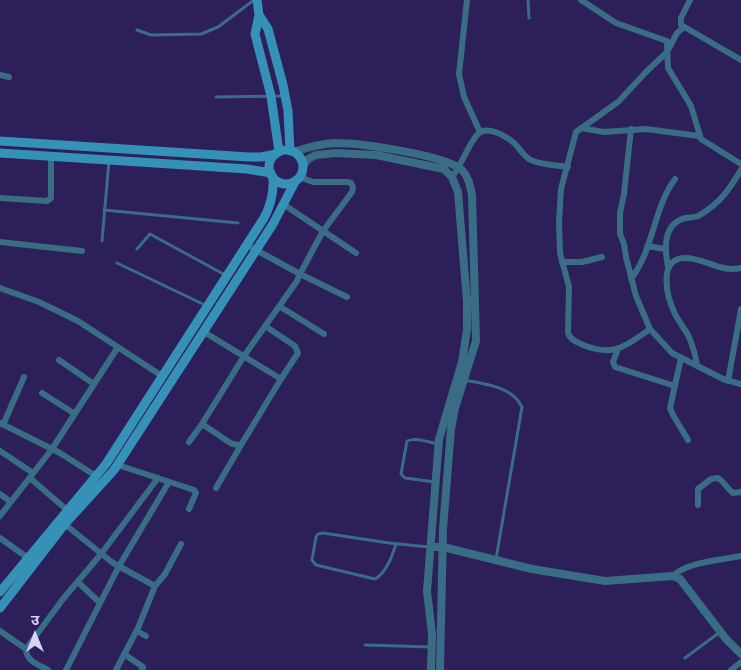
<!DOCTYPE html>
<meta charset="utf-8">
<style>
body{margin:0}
#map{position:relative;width:741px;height:670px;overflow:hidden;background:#2d1f59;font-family:"PT Sans","Noto Sans Devanagari",sans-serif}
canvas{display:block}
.north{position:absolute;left:10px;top:610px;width:50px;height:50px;-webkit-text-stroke:4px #2d1f59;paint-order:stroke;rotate:0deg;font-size:14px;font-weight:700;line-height:20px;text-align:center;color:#d7d3f8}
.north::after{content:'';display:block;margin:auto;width:18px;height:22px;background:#d7d3f8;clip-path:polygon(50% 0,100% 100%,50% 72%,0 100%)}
</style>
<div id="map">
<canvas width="741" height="670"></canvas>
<div class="north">उ</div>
</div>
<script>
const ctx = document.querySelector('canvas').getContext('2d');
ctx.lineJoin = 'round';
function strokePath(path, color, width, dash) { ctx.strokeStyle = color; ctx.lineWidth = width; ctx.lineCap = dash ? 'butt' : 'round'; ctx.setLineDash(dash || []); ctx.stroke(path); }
strokePath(new Path2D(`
 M528,0L529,18
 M137,30L151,35L201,34L218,27L254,0
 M216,97L283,96
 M104,210L238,223
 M102,241L109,161
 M137,249L150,234L227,276
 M117,263L207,306
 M464,380C484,384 512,386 522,407L496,559
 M435,482L405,478L401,474L407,441C416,437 428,442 438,444
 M396,544C392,556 387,572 375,579L316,565L312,560L316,537L318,534L323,533L389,543L429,547
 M365,645L431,647
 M685,658L720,632`), '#396d85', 3);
strokePath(new Path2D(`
 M467,0L459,74L464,97L480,132
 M581,0L616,23L667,41L668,68L691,106L701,139L741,164
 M690,0L681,18V25L741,60
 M0,75L9,77
 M581,128L604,132L646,129L699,136
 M631,129L624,194L620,213V234L624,244L626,257L636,296L650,329L672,353L723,379L741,384
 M299,177L313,182H347L351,183L353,187L352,192L323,231L300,274L347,297
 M452,177C461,166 470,141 478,134C487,125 506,136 514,143C520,148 524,158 533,161C543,165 557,165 568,167
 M0,198L47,201L51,198V156
 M283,204L356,253
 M0,242L82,251
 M647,246L665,249
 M562,262H582L602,257
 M668,267C665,251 662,227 682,219C688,216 694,219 700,215C721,202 728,191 741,170
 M631,279C654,249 653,209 675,179
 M0,288L39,302L78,321L162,376
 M279,306L324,334
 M265,326L295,346L298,353L281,379
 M650,329C627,345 615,357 586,346C579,343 571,341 568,333L569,287L560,253L559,222L561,189L576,132L618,102L647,71L667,52L677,33L684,27
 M618,349L613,362L615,367L675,386
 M681,358L670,408L673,415L688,440
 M59,360L94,384
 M697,366C696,355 693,347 689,337C685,329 679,322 675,314C667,298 657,258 685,258C705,258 721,273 741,268
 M728,381L741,309
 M42,393L75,414
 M0,423L60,453L96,476
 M202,424L232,444L241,445L281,379L204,332
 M3,425L24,377
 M189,442L202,424L244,356L297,281L300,274L247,245
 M0,451L33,473
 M118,465L194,490L196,493L189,509
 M30,478L67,510
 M216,488L241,445
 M0,494L11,502
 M698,505V489L711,479L718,478C725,482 726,488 733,493L741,492
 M0,516L52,449L118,347
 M62,522L113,563L155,586L138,628L116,670
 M0,538L28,558
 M673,576C687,562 721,560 741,556
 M78,582L100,603
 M155,586L165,574L181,544
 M0,631L26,649
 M137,631L146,636
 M124,654L143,667L142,670
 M48,670C39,665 26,661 26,649L63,599L101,554L158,478
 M66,670L119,566L169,482
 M731,670L741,662`), '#396d85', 6);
strokePath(new Path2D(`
 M294,152C308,147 321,144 335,143C360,143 445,155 462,170C469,177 470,186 472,195L476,341L455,408L451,429L443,529L440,670
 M303,166L308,159L316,155L336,153L376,155L444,169L452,177L458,192L467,302V330L462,362L439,439L427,591L432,634L431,670
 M430,547H443L532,569L605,581L673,576L680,579L726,639L741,654`), '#396d85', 8);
strokePath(new Path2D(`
 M257,0L259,15L255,34L271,96L279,152
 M259,15L268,29L283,85L288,111L290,151
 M0,141L249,157H261L276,154
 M269 167a17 17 0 1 1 34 0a17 17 0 1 1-34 0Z
 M0,153L247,169L271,173
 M0,592L106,464L264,218C271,205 274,192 273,177
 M0,608L64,525L114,470L273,224L296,180`), '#3691b8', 9);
</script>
